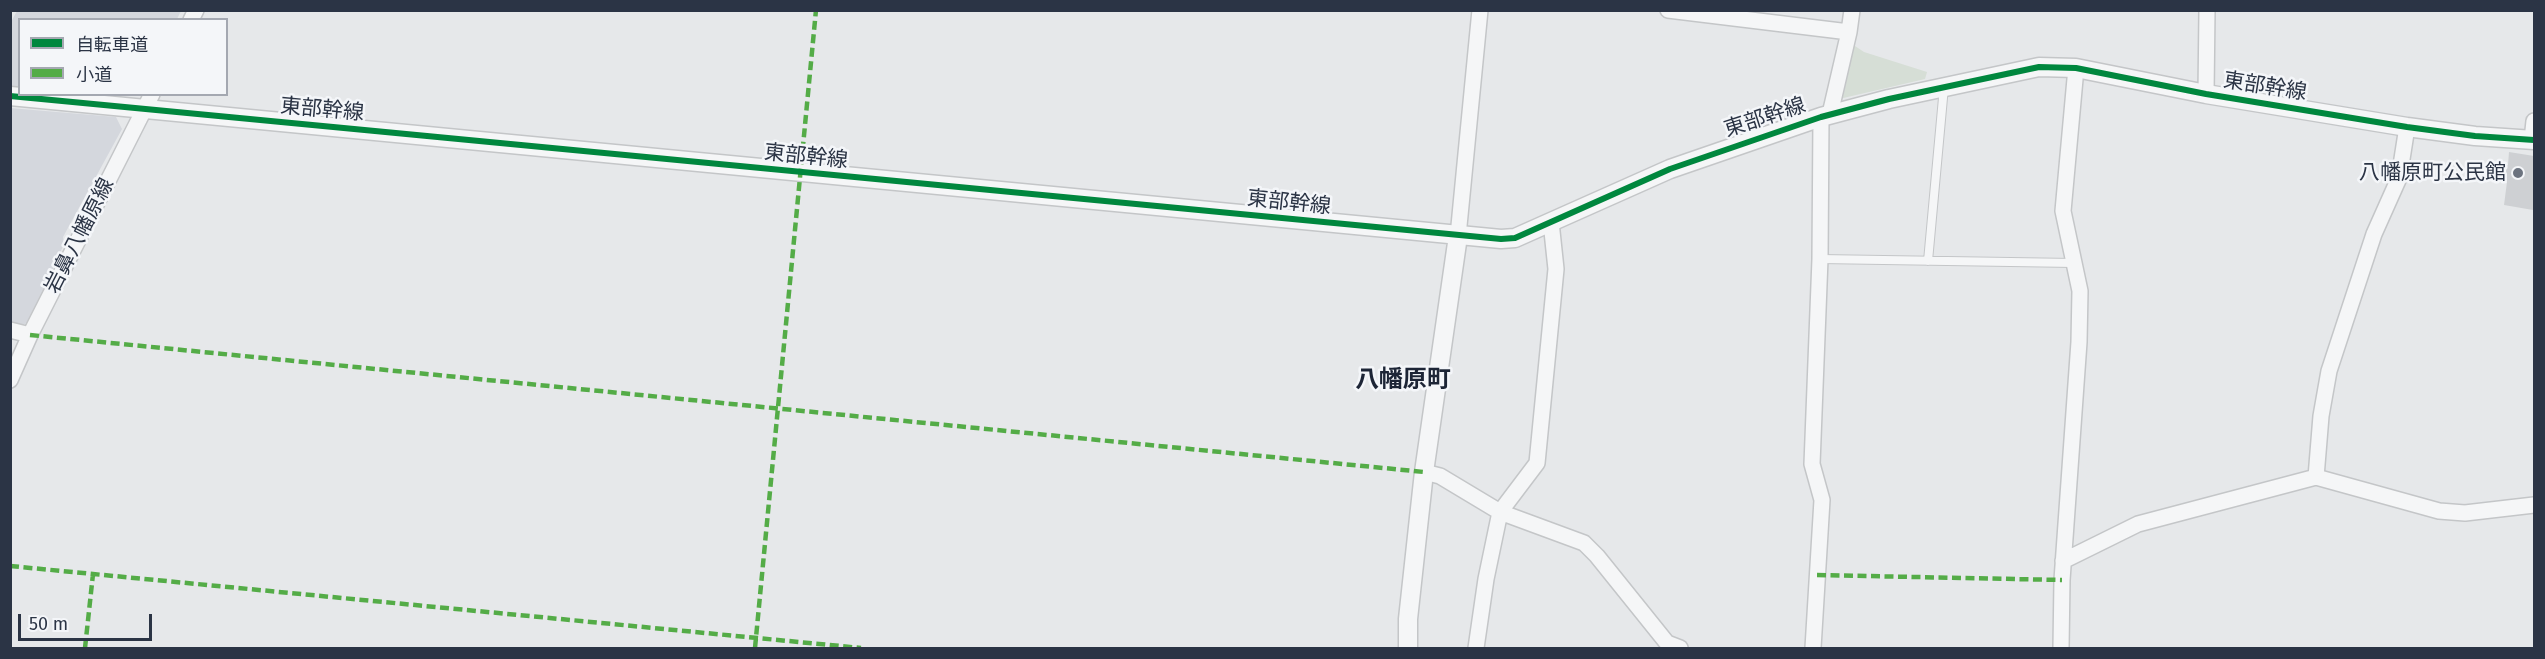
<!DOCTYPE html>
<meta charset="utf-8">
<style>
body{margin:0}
#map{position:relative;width:2545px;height:659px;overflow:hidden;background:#e6e8ea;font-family:"Fira Sans","Noto Sans JP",sans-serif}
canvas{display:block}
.frame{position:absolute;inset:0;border:12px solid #2b3445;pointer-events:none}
.legend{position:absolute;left:18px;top:18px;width:210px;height:78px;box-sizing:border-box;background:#f4f6f9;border:2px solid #a4a8b1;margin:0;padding:8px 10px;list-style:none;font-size:18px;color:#2b3445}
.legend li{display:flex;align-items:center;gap:12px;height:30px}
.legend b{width:30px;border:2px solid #a4a8b1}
.scale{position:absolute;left:18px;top:614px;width:134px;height:27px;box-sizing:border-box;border:3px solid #2b3445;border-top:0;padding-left:8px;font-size:18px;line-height:21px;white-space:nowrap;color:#2b3445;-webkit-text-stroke:4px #f4f6f9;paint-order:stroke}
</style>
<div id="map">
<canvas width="2545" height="659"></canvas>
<div class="frame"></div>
<ul class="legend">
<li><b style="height:8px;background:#00873e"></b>自転車道</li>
<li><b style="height:8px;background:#54ac47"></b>小道</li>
</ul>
<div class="scale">50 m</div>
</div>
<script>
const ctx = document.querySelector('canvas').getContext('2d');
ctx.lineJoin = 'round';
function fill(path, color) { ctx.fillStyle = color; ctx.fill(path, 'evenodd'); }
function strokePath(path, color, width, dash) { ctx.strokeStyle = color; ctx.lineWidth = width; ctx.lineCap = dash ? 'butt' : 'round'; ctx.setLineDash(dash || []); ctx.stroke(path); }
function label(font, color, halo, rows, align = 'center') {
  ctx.font = font + ' "Fira Sans","Noto Sans JP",sans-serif'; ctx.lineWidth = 5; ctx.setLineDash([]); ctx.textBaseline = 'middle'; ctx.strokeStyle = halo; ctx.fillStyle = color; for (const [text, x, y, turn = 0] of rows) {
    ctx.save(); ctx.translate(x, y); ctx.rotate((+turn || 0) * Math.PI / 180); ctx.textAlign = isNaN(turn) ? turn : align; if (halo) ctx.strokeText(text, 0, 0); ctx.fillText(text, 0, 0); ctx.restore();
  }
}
fill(new Path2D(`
 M17,11H181L177,19L20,20L19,88L11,87V22Z
 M10,108L116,117L122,129L63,237L64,244L29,322L21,326L10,323Z`), '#d4d7dd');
fill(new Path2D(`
 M1852,44L1864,52L1927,72L1925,79L1839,99Z`), '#d6ded6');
fill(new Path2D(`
 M2509,152L2534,156L2533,210L2504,205L2507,182H2501L2504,164L2508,165Z`), '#ced0d3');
const service = new Path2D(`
 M1820,259L2074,263
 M1928,261L1944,87`);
const minor = new Path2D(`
 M1668,10L1849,32
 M191,20L196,10
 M2206,94L2207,10
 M1830,114L1849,32L1852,10
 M2532,140L2534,121
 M1458,236L1480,10
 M10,330L30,335
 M10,380L30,335L152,94
 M1424,472L1440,476L1500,512L1584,543L1597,556L1667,643L1680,648
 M2316,477L2321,416L2329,371L2374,234L2399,178L2407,127
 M2063,561L2138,524L2316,477L2439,511L2465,513L2534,505
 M1476,648L1486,579L1500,512L1537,463L1556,269L1551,222
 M1813,648L1822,500L1812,464L1820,259L1821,117
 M2061,648L2062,580L2079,342L2080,291L2063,211L2076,68`);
const tertiary = new Path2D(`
 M10,96L1501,239L1515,238L1670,169L1821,117L1889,99L2039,67L2076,68L2206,94L2407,127L2475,136L2534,140
 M1408,648V619L1424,472L1458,236`);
strokePath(service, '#c4c6c8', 10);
strokePath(minor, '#c4c6c8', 18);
strokePath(tertiary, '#c4c6c8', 21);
strokePath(service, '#f5f6f7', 8);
strokePath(minor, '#f5f6f7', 15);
strokePath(tertiary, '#f5f6f7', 18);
strokePath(new Path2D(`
 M30,335L1424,472
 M10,566L861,648
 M1817,575L2062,580
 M85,648L93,574
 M755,648L816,10`), '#54ac47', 4.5, [9, 4.5]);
strokePath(new Path2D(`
 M10,96L1501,239L1515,238L1670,169L1821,117L1889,99L2039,67L2076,68L2206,94L2407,127L2475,136L2534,140`), '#00873e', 6);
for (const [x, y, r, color] of [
 [2518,173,6,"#6c737f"]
]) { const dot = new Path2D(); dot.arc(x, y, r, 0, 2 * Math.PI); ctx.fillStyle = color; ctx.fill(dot); strokePath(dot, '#f4f6f9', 2); }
label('21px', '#2b3445', '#f4f6f9', [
 ["東部幹線",2265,87,9],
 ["東部幹線",322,110,5],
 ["東部幹線",1765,118,-18],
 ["東部幹線",806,157,6],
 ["東部幹線",1289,203,6],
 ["岩鼻八幡原線",80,236,-63]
]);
label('21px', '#2b3445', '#f4f6f9', [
 ["八幡原町公民館",2506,173]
], 'right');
label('bold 24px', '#1d2536', '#f4f6f9', [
 ["八幡原町",1403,380]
]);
</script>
